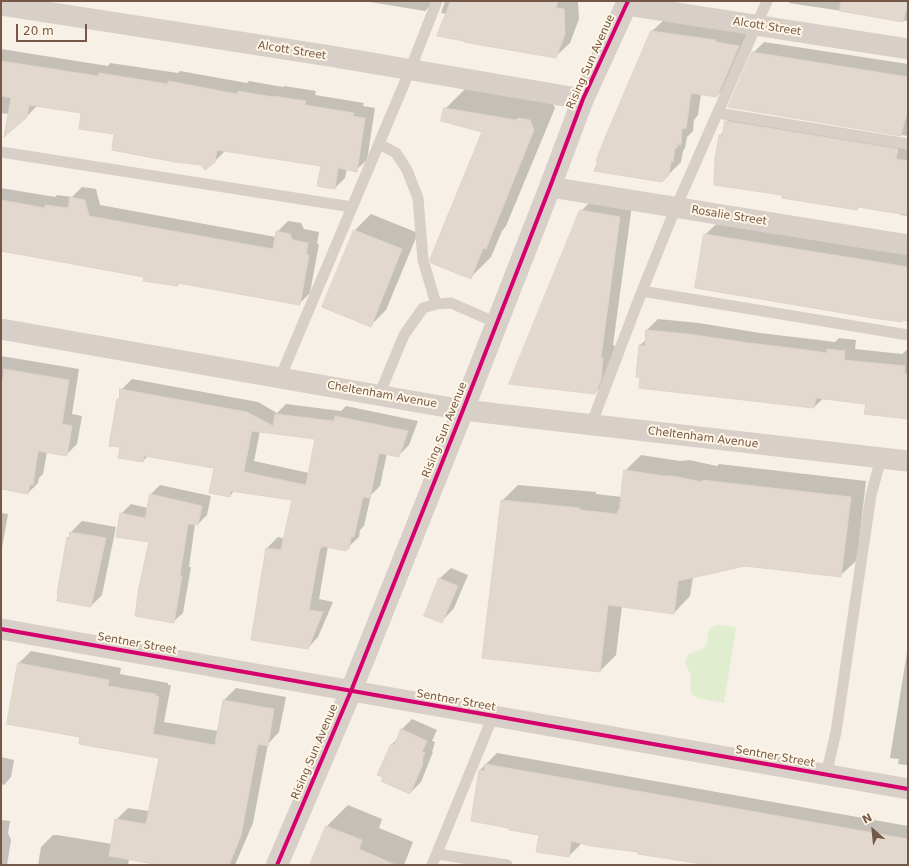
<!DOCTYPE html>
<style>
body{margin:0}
#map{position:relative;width:909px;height:866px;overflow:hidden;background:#f6f0e6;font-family:"DejaVu Sans",sans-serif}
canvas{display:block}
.frame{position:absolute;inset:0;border:2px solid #745746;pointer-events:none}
.north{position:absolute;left:853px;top:810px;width:40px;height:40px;-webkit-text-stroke:3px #fff6e6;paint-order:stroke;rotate:333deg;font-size:11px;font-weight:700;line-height:16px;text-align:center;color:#745746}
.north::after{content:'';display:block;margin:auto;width:14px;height:18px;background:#745746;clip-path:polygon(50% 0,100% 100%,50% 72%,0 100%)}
.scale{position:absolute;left:16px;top:24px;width:71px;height:18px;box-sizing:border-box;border:2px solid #745746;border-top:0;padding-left:5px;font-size:12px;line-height:14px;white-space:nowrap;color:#745746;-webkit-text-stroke:3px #fff6e6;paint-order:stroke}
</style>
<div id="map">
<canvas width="909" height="866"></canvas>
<div class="frame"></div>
<div class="north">N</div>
<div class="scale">20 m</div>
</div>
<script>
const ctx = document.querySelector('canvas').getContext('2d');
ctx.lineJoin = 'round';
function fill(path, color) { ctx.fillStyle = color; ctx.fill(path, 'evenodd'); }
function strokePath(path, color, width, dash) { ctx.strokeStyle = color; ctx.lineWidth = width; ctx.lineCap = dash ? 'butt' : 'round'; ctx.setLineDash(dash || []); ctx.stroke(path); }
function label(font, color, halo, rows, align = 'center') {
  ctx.font = font + ' "DejaVu Sans",sans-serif'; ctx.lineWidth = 4; ctx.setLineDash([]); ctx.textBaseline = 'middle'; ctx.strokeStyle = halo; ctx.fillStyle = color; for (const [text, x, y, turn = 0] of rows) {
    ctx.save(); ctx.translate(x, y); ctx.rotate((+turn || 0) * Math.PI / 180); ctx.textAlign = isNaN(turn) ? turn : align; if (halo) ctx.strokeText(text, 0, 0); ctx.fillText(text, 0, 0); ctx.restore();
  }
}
fill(new Path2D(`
 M719,625L736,627L724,703L697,698L691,693L690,690L691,676L686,665L685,661L689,654C694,651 700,651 704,647C712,639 702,627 719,625Z`), '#e1edcf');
fill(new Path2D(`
 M364,1H435L425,11Z
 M445,1H578L579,19L570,43L555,57L447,14L441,13Z
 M743,1H754L752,2Z
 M790,1H908V21L789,3Z
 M665,19L751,34L729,83L717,96L701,94L698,115L694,120L693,131L687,137L685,148L683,151L681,162L662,181L652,31Z
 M764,42L908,64V136L729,107L753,53Z
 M1,49L108,66L110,63L178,73L180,71L247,83L249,81L283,87L284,86L316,91L315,95L364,103L363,106L375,108L367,160L356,170L347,169L345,178L335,188L322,165L226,150L214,162L201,164L115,133L82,112L38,105L26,117L1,113Z
 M466,88L551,99L555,108L506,226L502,231L491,257L470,278L483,132L445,109Z
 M737,111L908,139V216L900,215V213L859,207L857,209L783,194L720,135L724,132L726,122Z
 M82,187L96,189L100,205L276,237L277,232L288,221L301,223L304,229L319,232L317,244H319L310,293L299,304L180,282L177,285L145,276L1,251V188L55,197L57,195L72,197Z
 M594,198L632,205L613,345L615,346L613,366L607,381L595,393L581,211Z
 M371,214L418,233L386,310L370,326L323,307L355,230Z
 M716,224L908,255V321L696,288L705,235Z
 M658,319L699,323L760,333L819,340L835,342L839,338L856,340L855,349L902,354L908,349V418L867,403L824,398L814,407L641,387L640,345L646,340L647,330Z
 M1,356L79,369L72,414L82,416L77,444L67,454L47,452L43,474L39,478L38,483L28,493L1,488Z
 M132,379L258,402L277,413L286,404L341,411L346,406L418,421L409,445L398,456L387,453L380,486L371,495L364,526L360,530L359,537L345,550L328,546L319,599L333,602L318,637L308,648L252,639L267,548L278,537L285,539L293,499L235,490L230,496L215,467L148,456L143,461L121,447L118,400L120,398L121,390ZM260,431L316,438L309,473L254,461Z
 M641,455L680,461L689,460L717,466L719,464L866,481L857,560L840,576L745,565L693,577L690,596L674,613L622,606L616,655L600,671L502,501L518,485L596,492V494L622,497L625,471Z
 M160,485L211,496L207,515L198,524H195L189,567H191L183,613L173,622L150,542L121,514L131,504L148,508L151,494Z
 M1,513L8,514L1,554Z
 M82,521L116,527L102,595L91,606L68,538L70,536L71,532Z
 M451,568L468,575L454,608L443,620L425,615L440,578Z
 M908,646V765L898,764L899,759L890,758Z
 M31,651L121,668L120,674L168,683V685H171L164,722L218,731L224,700L236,688L286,697L279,732L268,744L253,823L235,865H166L129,859L128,865H38L41,847L53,835H57L112,844L116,820L128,808L149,811L160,757L82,736L19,663Z
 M412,719L437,730L432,741L435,742L432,752H433L421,782L410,793L384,777L378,775L392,744L398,738L401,730Z
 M497,753L908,826V865H707V864L580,842V845L569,856L540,835L510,827L473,820L480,770Z
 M1,757L14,760L11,777L4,785L1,784Z
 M348,805L382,819L379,828L413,842L404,865H311L327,826Z
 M1,820L10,821L8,833L11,840L7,865H1Z`), '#0003');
const building = new Path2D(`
 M451,1H558L556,8L564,9L565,34L556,58L464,42V41L437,36Z
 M841,1H908V2L903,22L840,11Z
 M651,31L716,40V42L739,46L717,97L691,93L686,129L682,128L681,145L678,144L677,148H675L673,162L671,161L669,175L662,182L594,171L598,161H596L605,138Z
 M752,52L908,77V116H906L901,136L728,107Z
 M1,61L98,76L99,73L168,84V81L237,94L238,91L273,97V96L306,101L305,105L354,113L353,116L365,118L357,172L338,168L335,189L317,186L321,166L217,150L215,162L205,170L201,165L175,162L112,150L114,134L79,129L81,113L29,105L27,117L4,137L11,98L1,96Z
 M444,108L516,120L518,118L530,120L534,130L486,249L483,248L471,279L431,263L430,259L482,132L441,121Z
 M725,121L898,149L896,159L908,161V215L858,207L857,210L782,198V195L714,185L715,159L719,135L722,136Z
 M70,197L85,200L89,216L273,249L276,231L290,234L293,240L308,243L306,255H309L300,305L178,283V286L143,281L144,277L1,251V200L45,208V205L68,208Z
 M580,210L620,217L601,357L603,358L601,380L595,394L509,384Z
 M354,230L402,249L371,327L322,307Z
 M704,234L908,267V321L903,320L902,322L873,318L695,288Z
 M646,330L688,334L749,343L807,350L827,353V349L845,351L844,360L905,366L904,373H908V419L864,414L866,404L816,398L814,408L639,388L640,378L636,377L639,345L645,346Z
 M4,369L69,380L62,424L72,426L67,456L38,451L33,485L30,484L28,494L1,489V378H3Z
 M120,389L247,412L273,426L275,414L334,421L335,416L408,431L399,457L379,453L370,498L363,497L354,537H351L349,549H346V551L322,546V548H320L309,610L323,612L308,649L251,640L266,548L281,550L292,500L231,491L230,497L209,493L214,468L144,456L143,462L118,458L120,447L109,446L117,399H119ZM252,431L315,439L306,485L244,472Z
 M624,470L664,476H673L702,482V480L851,497L841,577L745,566L678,581L674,614L608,605L600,672L482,658L501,500L580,508V510L617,514L618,510H619Z
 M150,494L202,506L198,525L188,524L180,576H182L174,623L135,616L139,587L149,542L116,537L120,513L145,518Z
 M70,532L106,538L91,607L57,601L58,594H57L67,537L69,538Z
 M439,578L458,586L442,623L424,616Z
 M18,663L109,680L108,686L156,694V696L159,697L153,734L215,745L223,700L274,709L268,746L258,744L241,836L229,865H160L109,856L115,819L146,824L159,758L79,744L80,737L7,724Z
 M401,729L427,741L422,752L425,753L422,759H423L422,763L423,764L410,794L381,781L383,777L377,775L391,744L394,745Z
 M485,764L908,839V865H709L638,854V852L591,846L571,841L569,857L536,852L539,835L509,830V828L471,821L479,770L484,771Z
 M326,826L362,840L359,849L396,865H310Z`);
fill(building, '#e3d8cd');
strokePath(building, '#dfd3c8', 1);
strokePath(new Path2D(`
 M718,113L908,144
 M379,144L396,153L407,170L418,198L423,260L436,304
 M1,152L352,207
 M642,291L908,335
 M280,378L410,70L437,1
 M379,395L404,335L423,308L436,304L451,303L497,323
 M591,425L642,291L676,207L767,1
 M826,775L836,732L871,495L881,458
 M437,854L507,865
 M432,865L493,716`), '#d7cfc8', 11);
strokePath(new Path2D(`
 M1,5L330,56L583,99
 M626,5L908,49
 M550,187L908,245
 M1,329L463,410L908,461
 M1,629L908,789`), '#d7cfc8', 21);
strokePath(new Path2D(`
 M277,865L351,691L463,410L550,187L583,99L628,1`), '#d7cfc8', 22);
strokePath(new Path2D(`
 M1,629L908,789
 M277,865L351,691L463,410L550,187L583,99L628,1`), '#d6006c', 4);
label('11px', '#745746', '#fff6e6', [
 ["Alcott Street",767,27,9],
 ["Alcott Street",292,51,9],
 ["Rising Sun Avenue",591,62,-66],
 ["Rosalie Street",729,216,9],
 ["Cheltenham Avenue",382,395,10],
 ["Rising Sun Avenue",445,430,-68],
 ["Cheltenham Avenue",703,438,7],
 ["Sentner Street",137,644,10],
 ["Sentner Street",456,701,10],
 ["Rising Sun Avenue",315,752,-67],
 ["Sentner Street",775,757,10]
]);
</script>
